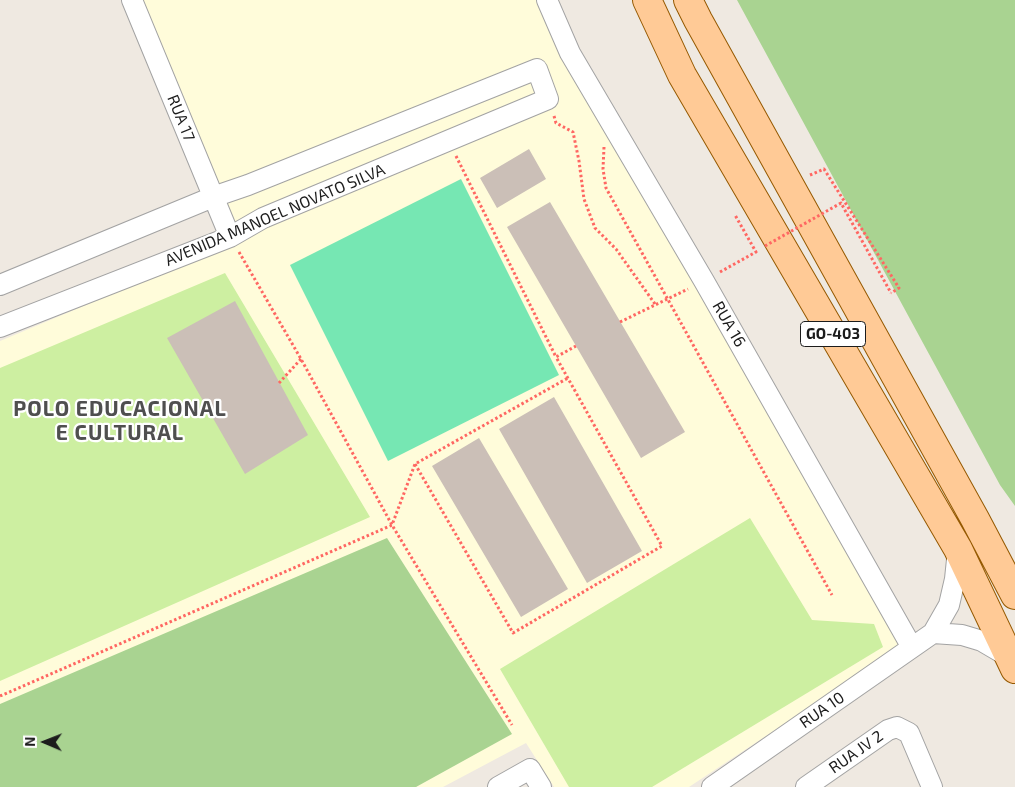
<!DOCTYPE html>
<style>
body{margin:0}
#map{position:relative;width:1015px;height:787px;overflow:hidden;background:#efe9e1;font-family:"Exo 2",sans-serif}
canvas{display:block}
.north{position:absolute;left:20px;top:717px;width:50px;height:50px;-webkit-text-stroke:4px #fff;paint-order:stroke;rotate:271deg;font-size:14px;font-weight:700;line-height:20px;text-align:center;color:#1c1c1c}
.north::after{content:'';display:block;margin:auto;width:18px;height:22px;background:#1c1c1c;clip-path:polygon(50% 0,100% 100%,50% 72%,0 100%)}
</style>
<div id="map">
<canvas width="1015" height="787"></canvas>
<div class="north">N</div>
</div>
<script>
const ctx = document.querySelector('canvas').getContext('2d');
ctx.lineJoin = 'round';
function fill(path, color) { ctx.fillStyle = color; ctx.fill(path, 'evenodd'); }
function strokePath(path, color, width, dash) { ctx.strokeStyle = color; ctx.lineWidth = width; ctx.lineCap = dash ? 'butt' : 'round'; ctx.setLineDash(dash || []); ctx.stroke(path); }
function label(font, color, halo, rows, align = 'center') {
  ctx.font = font + ' "Exo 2",sans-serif'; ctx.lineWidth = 4.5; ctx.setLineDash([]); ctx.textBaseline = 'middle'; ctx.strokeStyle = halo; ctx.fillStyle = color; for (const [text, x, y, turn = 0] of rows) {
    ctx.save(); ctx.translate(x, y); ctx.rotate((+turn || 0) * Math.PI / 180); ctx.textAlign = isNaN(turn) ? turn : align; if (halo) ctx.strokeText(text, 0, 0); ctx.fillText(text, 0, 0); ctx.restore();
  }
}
fill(new Path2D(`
 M134,0H542L900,647L689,787H554L526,743L443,787H0V341L227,246Z`), '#fffcda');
fill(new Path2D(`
 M225,273L370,517L0,681V368Z
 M750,518L812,620L874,624L883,647L652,787H569L500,669Z`), '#cdefa1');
fill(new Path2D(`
 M737,0H1015V506L1000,485Z
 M387,538L512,734L416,787H0V704Z`), '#a9d391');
fill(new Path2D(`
 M461,179L559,375L388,461L290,265Z`), '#76e7b3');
fill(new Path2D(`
 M529,149L546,179L497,208L480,178Z
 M550,202L685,432L641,458L507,227Z
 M235,301L308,435L245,474L167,338Z
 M554,397L642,551L587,583L499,429Z
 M479,438L568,589L521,617L432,466Z`), '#cbbfb7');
const minor = new Path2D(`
 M132,0L230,237
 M547,0L570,53L704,281L910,644L914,646
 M0,285L213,197L248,185L537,69L548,99L263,218L230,237L0,327
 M933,633L962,635L982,641L1011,658
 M498,787L530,769L541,787
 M712,787L933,633L949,605L955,579L958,550
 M806,787L888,730L897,727L909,733L932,787`);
const primary = new Path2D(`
 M647,0L682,75L958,549L1015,669
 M688,0L698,20L975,519L1015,595`);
strokePath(minor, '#a3a3a3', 22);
strokePath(primary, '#955900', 30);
strokePath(new Path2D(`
 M554,116L556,123L573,132L579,161L584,199L595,228L616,249L655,304
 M604,147L603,169L606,188L832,595
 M456,156L556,357L576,346
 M810,175L824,169L899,288L891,293
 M239,252L301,359L392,525L512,725
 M720,272L756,252L735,215
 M620,322L688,289
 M279,383L301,359
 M415,464L513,633L662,546L556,357
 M0,696L392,525L415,464L568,378`), '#ff6762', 3, [2.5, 2.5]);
strokePath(minor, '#fff', 20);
strokePath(primary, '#ffca96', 28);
strokePath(new Path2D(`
 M765,246L841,203L891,293`), '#ff6762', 3, [2.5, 2.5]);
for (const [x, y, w] of [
 [833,334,65]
]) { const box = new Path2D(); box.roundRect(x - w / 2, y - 12.5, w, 25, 4); ctx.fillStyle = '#fff'; ctx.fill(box); strokePath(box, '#1c1c1c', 1); }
label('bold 15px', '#1c1c1c', null, [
 ["GO-403",833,334]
]);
label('16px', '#1c1c1c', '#fff', [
 ["RUA 17",181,118,68],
 ["AVENIDA MANOEL NOVATO SILVA",275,215,-23],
 ["RUA 16",729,324,60],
 ["RUA 10",822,710,-35],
 ["RUA JV 2",856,752,-35]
]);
ctx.letterSpacing = '1px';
label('bold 21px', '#4f4f4f', '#fff', [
 ["POLO EDUCACIONAL",120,409],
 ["E CULTURAL",120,433]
]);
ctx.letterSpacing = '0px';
</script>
